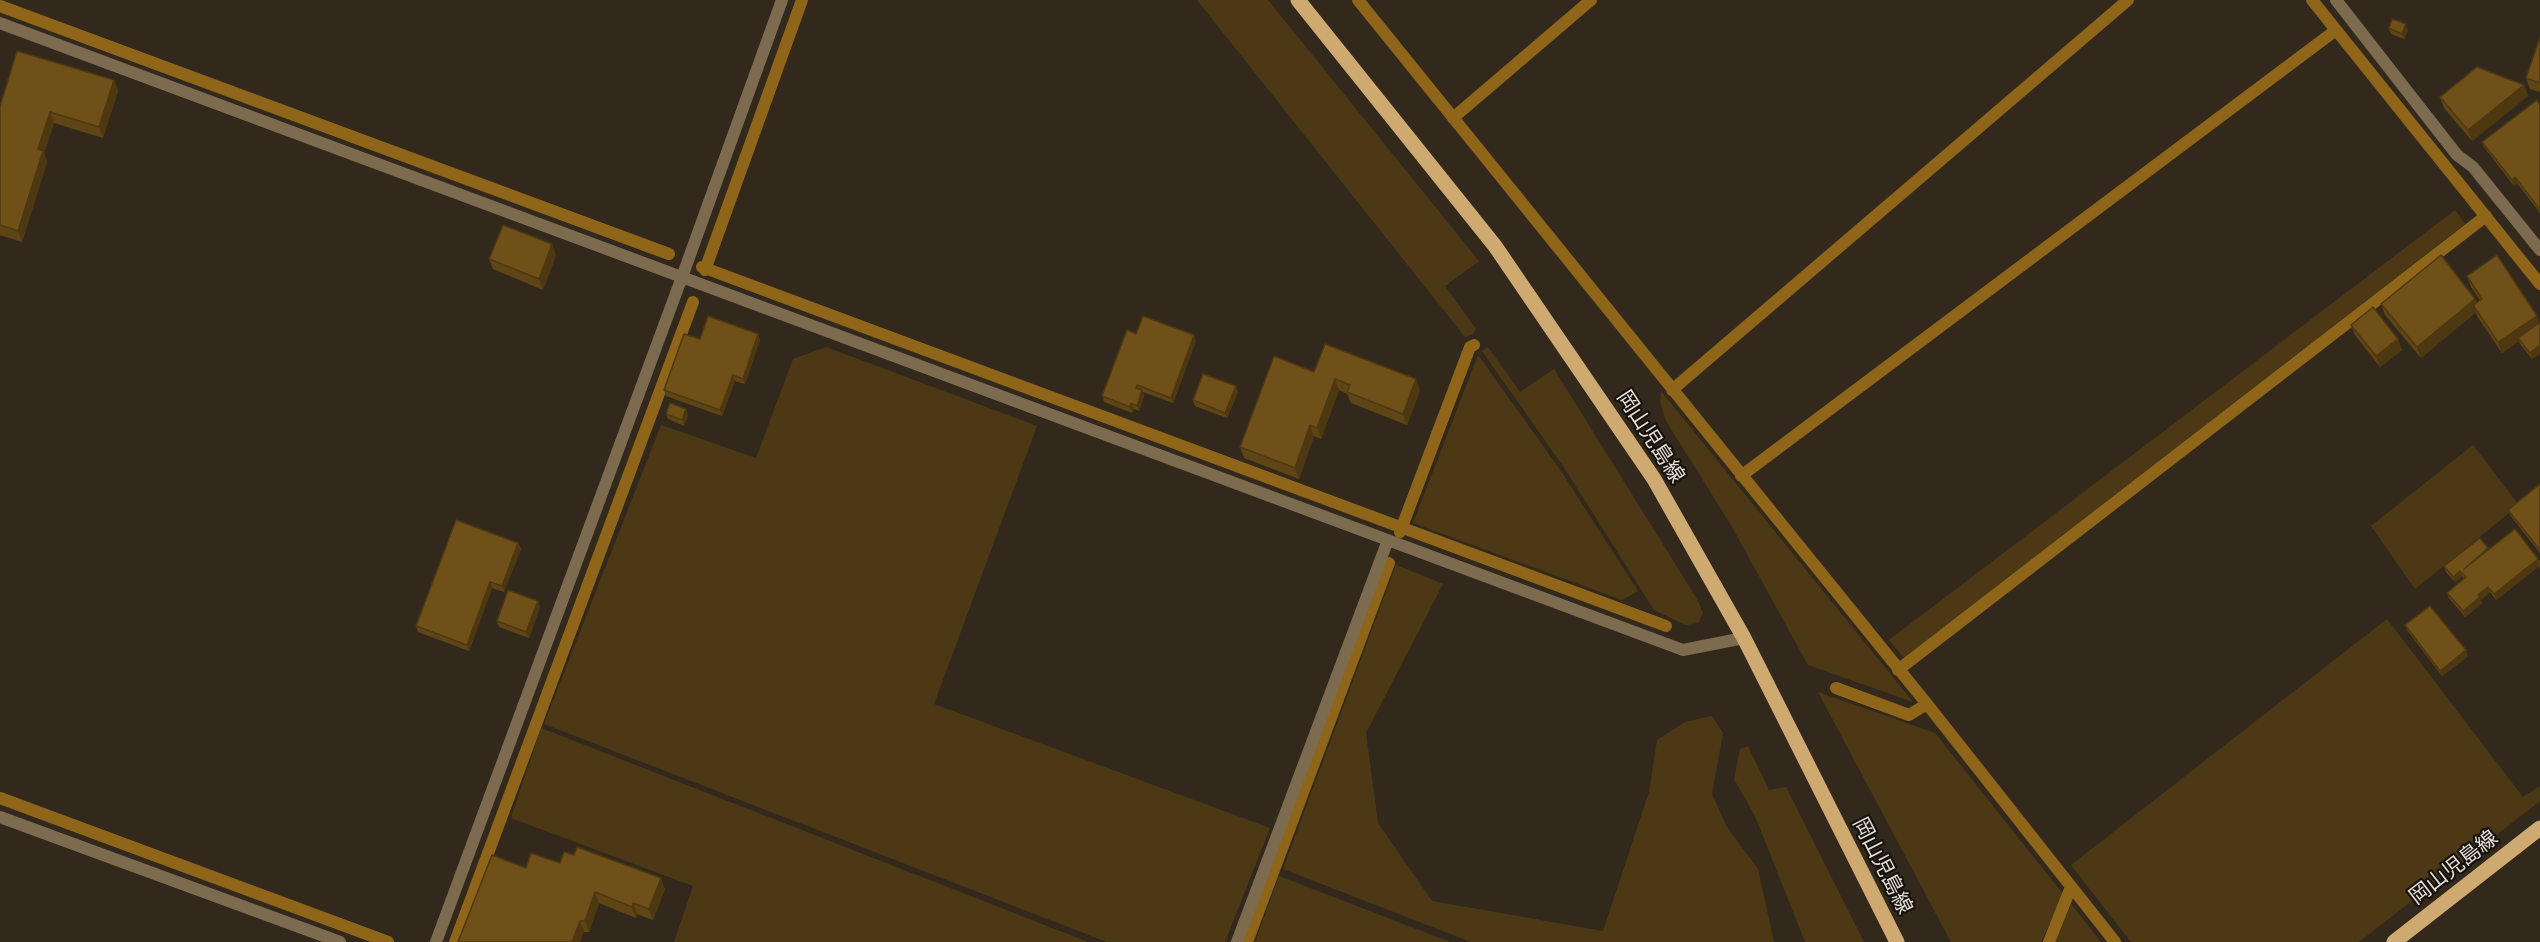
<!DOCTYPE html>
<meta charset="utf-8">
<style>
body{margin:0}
canvas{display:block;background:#32291c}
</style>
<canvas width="2540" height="942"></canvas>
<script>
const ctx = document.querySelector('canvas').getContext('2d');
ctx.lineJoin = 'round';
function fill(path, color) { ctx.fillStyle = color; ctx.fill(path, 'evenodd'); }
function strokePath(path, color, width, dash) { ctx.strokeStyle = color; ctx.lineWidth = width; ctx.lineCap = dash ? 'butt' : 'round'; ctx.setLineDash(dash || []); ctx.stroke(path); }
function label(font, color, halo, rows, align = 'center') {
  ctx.font = font + ' "Open Sans","Noto Sans JP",sans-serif'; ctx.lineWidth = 4.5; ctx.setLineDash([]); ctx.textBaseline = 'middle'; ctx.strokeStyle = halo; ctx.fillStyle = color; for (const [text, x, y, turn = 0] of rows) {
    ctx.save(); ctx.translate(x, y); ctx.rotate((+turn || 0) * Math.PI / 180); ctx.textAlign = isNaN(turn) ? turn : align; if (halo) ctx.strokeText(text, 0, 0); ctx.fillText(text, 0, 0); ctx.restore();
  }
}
fill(new Path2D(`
 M1197,0H1268L1479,261L1445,286L1476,329L1472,335L1465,337Z
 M2455,210L2465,224L1904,658L1889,640Z
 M826,347L1037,426L934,704L1270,828L1225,942H1107L544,724L661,425L756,458L793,359Z
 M1488,347L1520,392L1554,369L1697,599L1703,613L1698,623L1686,625L1654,610L1565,469L1482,351Z
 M1478,355L1561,471L1638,591L1622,600L1413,523Z
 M1661,391L1913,702L1808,665L1731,525L1666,421L1660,402Z
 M2473,445L2519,505L2415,589L2371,526Z
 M1396,565L1443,584L1366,733L1378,823L1432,901L1603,931L1649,792L1657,740L1685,722L1712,716L1723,733L1712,794L1727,827L1758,869L1774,942H1471L1283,869Z
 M2387,619L2523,797L2540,786V801L2359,942H2131L2071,865Z
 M1818,692L1935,733L2063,894L2041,942H1951Z
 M541,728L1088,942H674L693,886L511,818Z
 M1748,746L1769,790L1786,787L1864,942H1805L1755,816L1734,779L1740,749Z
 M1279,876L1450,942H1255Z
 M2071,904L2101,942H2056Z`), '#4c3815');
strokePath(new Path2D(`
 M1358,0L1927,704L2115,942
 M2312,0L2540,284
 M0,6L669,254
 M1453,118L1591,0
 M702,267L1666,626
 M705,270L802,0
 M1672,390L2128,0
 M1741,476L2336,30
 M1400,532L1470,347L1474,345
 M1898,670L2486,216
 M1836,688L1909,715L1927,704
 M0,798L388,942
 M455,942L693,302
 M1247,942L1389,563
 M2049,942L2071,887`), '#8e6519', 12);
strokePath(new Path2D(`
 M2336,0L2457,155L2473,167L2540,250
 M0,23L1683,650L1744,638
 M0,817L340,942
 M436,942L682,277L782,0
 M1237,942L1388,540`), '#7c6b4f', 12);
strokePath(new Path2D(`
 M1298,0L1495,246L1654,479L1744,638L1897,942
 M2394,942L2540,828`), '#cfaa70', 15);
fill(new Path2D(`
 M2389,28L2408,30L2404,39L2391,34Z
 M2540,37V92L2530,89L2526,78Z
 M114,80L118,91L103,138L54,123L44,153L47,162L22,242L0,235V106Z
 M2524,85L2528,96L2472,141L2444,108L2440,97Z
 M2540,105V213L2517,183L2514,186L2484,147L2482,142Z
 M556,255L543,290L493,269L489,259Z
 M2467,276L2540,323V353L2532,359L2520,344L2519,341L2502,353L2477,316L2476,312L2421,358L2385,315L2381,304L2475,299L2477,303L2480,300L2471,287Z
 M2351,325L2398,339L2402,350L2380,367L2355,335Z
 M758,334L760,340L745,384L735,381L722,416L666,396L664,390L700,339Z
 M1136,334L1196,341L1173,403L1143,392L1144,396L1139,411L1134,409L1132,413L1104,402L1102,396Z
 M1314,372L1420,390L1407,425L1351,403L1347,394L1339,390L1321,439L1314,436L1299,479L1244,458L1240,447Z
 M1236,386L1238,392L1227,418L1195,406L1193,400Z
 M666,414L688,415L684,426L668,419Z
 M2540,484V553L2510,515L2508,510Z
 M518,543L521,549L504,592L492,588L469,651L418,632L416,626Z
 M2488,548L2489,550L2538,559L2539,561L2540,560V569L2539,566L2496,600L2490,592L2481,600L2482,603L2465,617L2449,598L2447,593L2464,579L2462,576L2455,582L2446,572L2444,566Z
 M540,607L529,638L499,627L497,621Z
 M2405,625L2468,656L2442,676L2407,630Z
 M560,863L665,889L653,920L637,914L636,918L599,903L589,932H584L526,868Z`), '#5f4515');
fill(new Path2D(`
 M2406,24L2408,30L2404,39L2402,34Z
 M114,80L118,91L103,138L99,127Z
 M2524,85L2528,96L2472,141L2468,130Z
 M50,112L54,123L44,153L47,162L22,242L18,231L38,149Z
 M2515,177L2517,183L2514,186L2512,180Z
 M552,244L556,255L543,290L539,279Z
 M2475,299L2479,309L2473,305L2476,312L2421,358L2417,347Z
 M2537,316L2540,323V328L2518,338L2519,341L2502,353L2498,342Z
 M758,334L760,340L745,384L743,379Z
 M1194,335L1196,341L1173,403L1171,398Z
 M2398,339L2402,350L2380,367L2376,356Z
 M2540,345V353L2532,359L2530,353Z
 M733,375L735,381L722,416L720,410Z
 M1335,379L1339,390L1321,439L1317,428Z
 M1416,379L1420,390L1407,425L1403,414Z
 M1236,386L1238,392L1227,418L1225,413Z
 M1142,390L1144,396L1139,411L1137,406Z
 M1131,403L1134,409L1132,413L1130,407Z
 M686,409L688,415L684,426L682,420Z
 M1310,425L1314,436L1299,479L1295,468Z
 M518,543L521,549L504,592L502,586Z
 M2538,559L2540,565L2537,562L2539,566L2496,600L2494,594Z
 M2460,571L2462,576L2455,582L2453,577Z
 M490,582L492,588L469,651L467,645Z
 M2488,587L2490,592L2481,600L2482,603L2465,617L2463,611L2478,595Z
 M538,601L540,607L529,638L526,632Z
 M2466,650L2468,656L2442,676L2440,671Z
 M661,878L665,889L653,920L649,909Z
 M595,892L599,903L589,932L585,921Z
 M633,903L637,914L636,918L632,907Z
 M580,921L584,932L580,942H572Z`), '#4e3811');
const building = new Path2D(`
 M2392,19L2406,24L2402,34L2389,28Z
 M2540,37V83L2526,78Z
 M17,51L114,80L99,127L50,112L38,149L43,151L18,231L0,225V106Z
 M2477,67L2524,85L2468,130L2440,97Z
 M2537,100L2540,105V210L2515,177L2512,180L2482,142Z
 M503,225L552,244L539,279L489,259Z
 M2441,255L2475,299L2417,347L2381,304Z
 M2497,255L2537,316L2498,342L2473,305L2482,299L2467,276Z
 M2373,307L2398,339L2376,356L2351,325Z
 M708,316L758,334L743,379L733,375L720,410L664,390L684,334L700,339Z
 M1143,316L1194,335L1171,398L1137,385L1136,388L1142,390L1137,406L1131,403L1130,407L1102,396L1127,330L1136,334Z
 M2539,323L2540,324V345L2530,353L2518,338Z
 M1325,344L1416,379L1403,414L1347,392L1350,385L1335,379L1317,428L1310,425L1295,468L1240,447L1274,356L1314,372Z
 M1203,374L1236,386L1225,413L1193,400Z
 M670,403L686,409L682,420L666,414Z
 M2540,484V550L2508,510Z
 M456,520L518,543L502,586L490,582L467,645L416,626Z
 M2515,529L2538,559L2494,594L2488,587L2478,595L2480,597L2463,611L2447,593L2466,577L2460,571L2453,577L2444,566L2480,538L2488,548L2464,569Z
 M508,590L538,601L526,632L497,621Z
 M2430,606L2466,650L2440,671L2405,625Z
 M577,847L661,878L649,909L633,903L632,907L595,892L585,921H580L572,942H458L492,855L526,868L531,853L560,863L564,852L574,855Z`);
fill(building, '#6f5018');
strokePath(building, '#4e3811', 1.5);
label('21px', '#e4ded6', '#16130d', [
 ["岡山児島線",1650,437,57],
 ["岡山児島線",1882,866,63],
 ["岡山児島線",2454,868,-38]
]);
</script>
